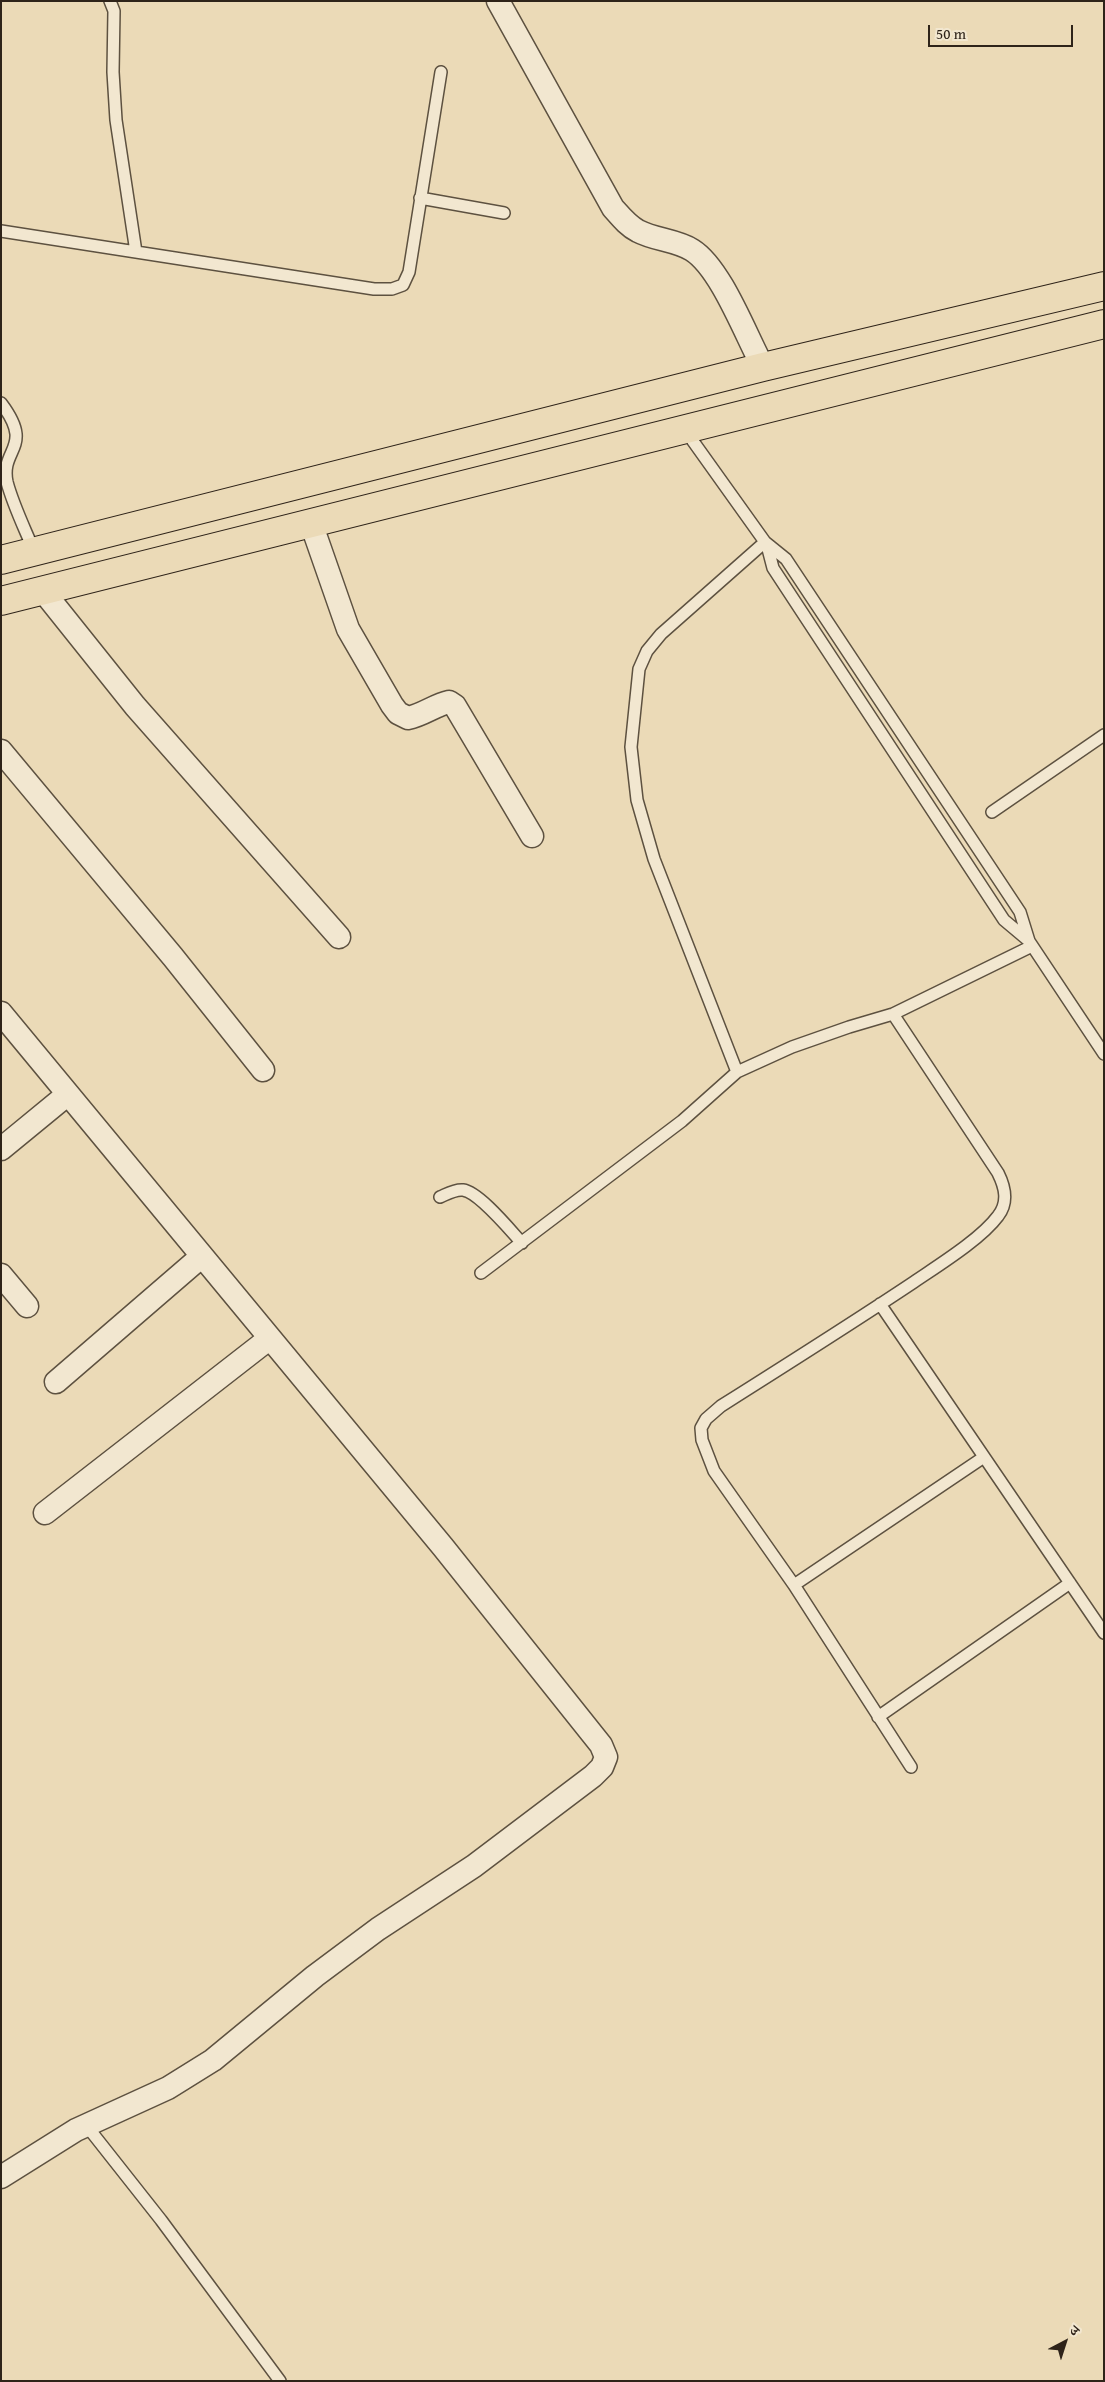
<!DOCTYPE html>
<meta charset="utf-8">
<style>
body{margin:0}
#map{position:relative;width:1105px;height:2382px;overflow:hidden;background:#ebdab7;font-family:"Gentium Book Plus","Noto Serif Devanagari",serif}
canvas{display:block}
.frame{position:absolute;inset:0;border:2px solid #2e2319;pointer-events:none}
.north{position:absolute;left:1040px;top:2317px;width:50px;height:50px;-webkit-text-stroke:4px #f2e7d0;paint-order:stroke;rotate:40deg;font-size:14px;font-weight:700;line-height:20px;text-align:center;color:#2e2319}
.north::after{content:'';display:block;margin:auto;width:18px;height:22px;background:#2e2319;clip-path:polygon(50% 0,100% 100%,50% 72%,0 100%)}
.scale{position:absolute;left:928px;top:25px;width:145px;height:22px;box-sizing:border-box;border:2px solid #2e2319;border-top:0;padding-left:6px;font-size:15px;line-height:18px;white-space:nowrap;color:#2e2319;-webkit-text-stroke:4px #f2e7d0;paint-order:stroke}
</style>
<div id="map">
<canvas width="1105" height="2382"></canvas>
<div class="frame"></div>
<div class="north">उ</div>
<div class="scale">50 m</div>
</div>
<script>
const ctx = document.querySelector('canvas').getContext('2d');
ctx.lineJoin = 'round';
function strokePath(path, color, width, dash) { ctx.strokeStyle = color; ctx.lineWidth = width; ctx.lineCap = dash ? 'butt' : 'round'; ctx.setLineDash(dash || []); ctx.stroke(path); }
const lane = new Path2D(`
 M110,1L114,11L113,72L116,120L136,252
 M420,198L504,213
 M1,231L374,289H392L403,285L409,272L441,72
 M1,403C35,448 0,448 7,482C13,505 25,529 34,551
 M685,430L765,542L786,559L1020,912L1029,941
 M767,545L773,568L1004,920L1029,941L1104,1054
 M992,812L1104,735
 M893,1014L998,1173C1005,1187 1009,1202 998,1216C981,1239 939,1265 914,1282C851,1324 786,1365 721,1406L706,1419L701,1428L702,1440L714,1471L794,1585L911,1767
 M737,1072L654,859L637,800L631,747L639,669L647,651L661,634L765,542
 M440,1197C447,1194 455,1189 463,1190C479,1192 510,1230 522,1243
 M481,1273L682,1121L737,1072L792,1047L849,1027L893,1014L1032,946
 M880,1304L1104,1633
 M794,1585L984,1457
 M878,1717L1070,1583
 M86,2125L161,2220L280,2381`);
const street = new Path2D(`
 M498,1L613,208C621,217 628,226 638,231C655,240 676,240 692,250C721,268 746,336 763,367
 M311,523L348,629L392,705L398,713L408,718C423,715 435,705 449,702L455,706L532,836
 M43,591L135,706L339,937
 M1,751L173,957L263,1070
 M1,1013L443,1547L601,1745L606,1757L602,1767L593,1776L474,1866L378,1929L315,1976L213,2060L168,2088L76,2130L1,2177
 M1,1149L68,1094
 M1,1275L27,1306
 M56,1382L202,1256
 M45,1513L270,1338`);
const highway = new Path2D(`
 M1,560L763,367L1104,286
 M1,601L1104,324`);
strokePath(lane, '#5d5140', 14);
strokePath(street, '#5d5140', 25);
strokePath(highway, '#2e2319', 30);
strokePath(lane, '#f2e7d0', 11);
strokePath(street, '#f2e7d0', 22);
strokePath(highway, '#ebdab7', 28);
</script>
